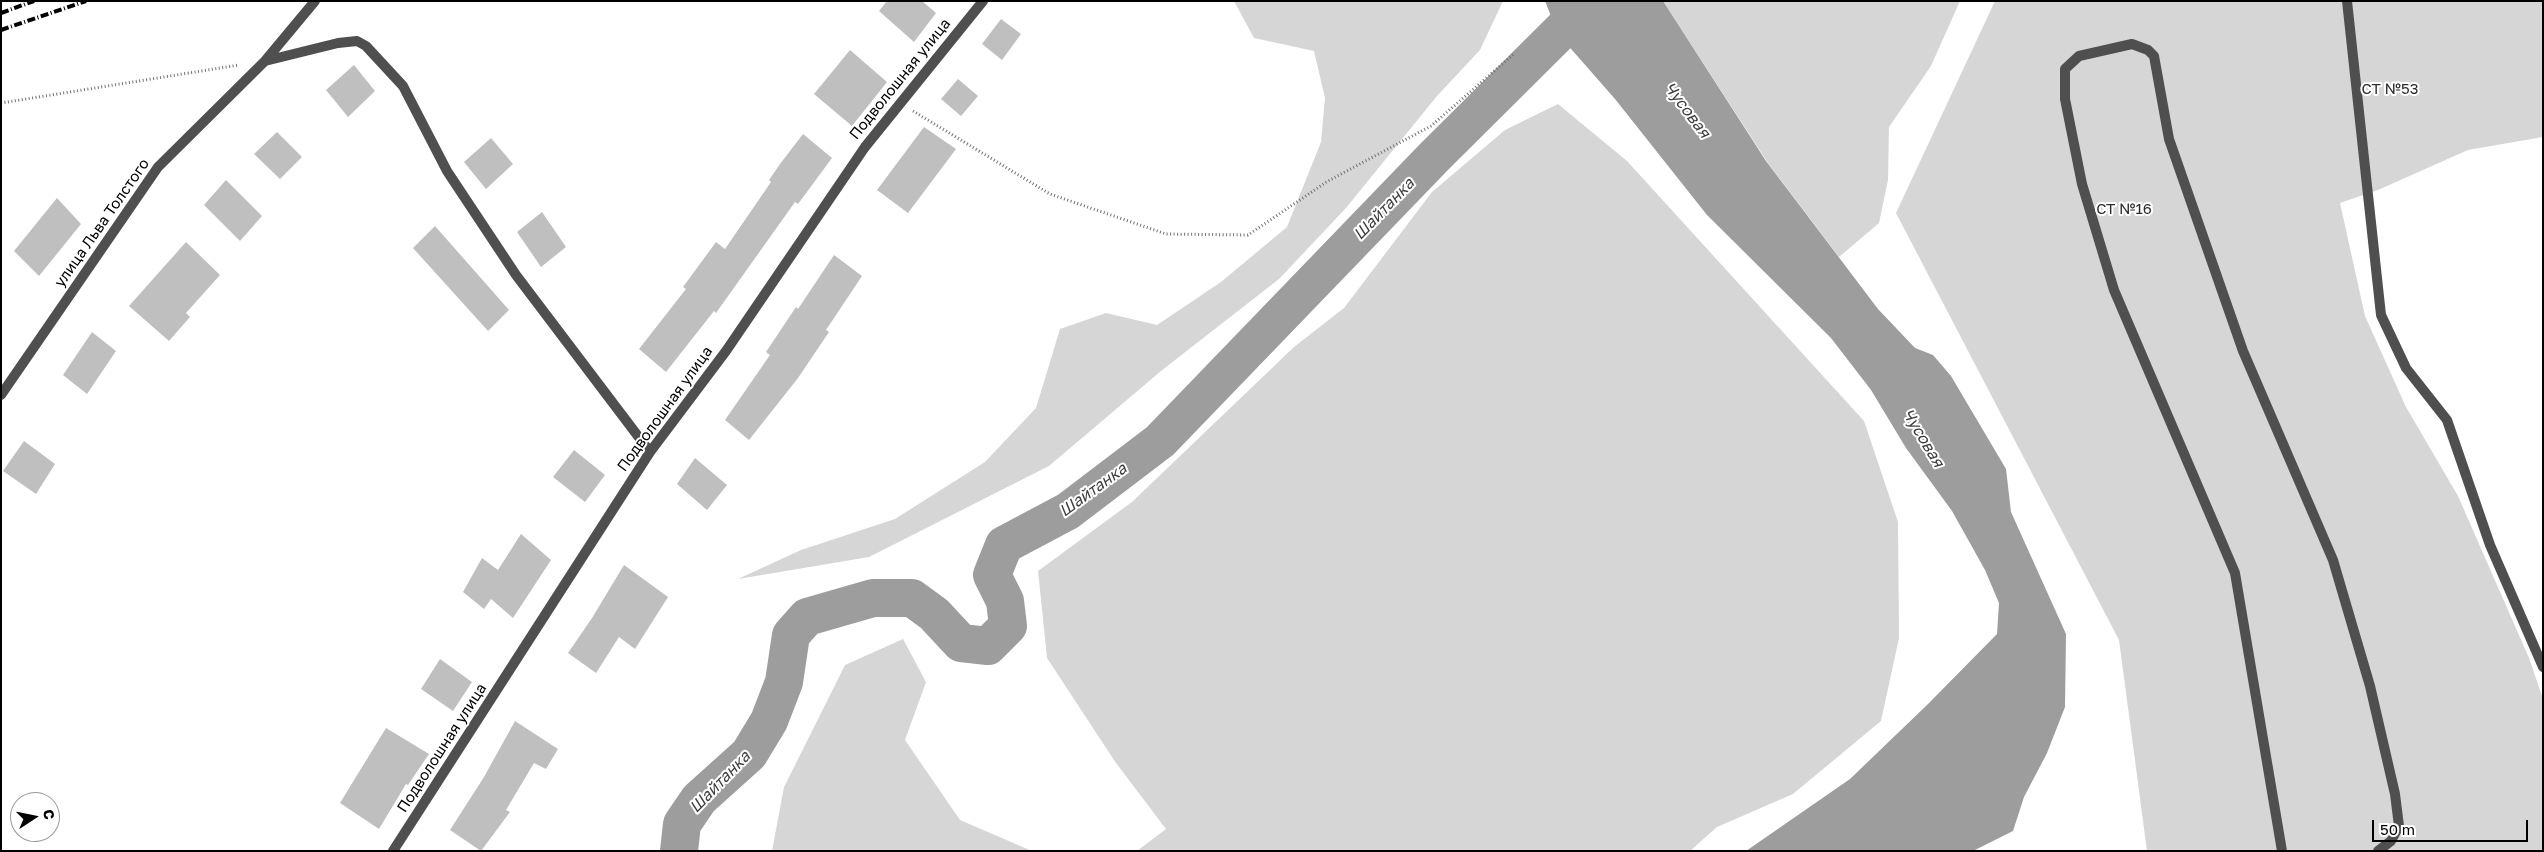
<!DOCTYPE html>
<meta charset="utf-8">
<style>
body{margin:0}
#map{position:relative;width:2544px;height:852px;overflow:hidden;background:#fff;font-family:"Golos Text",sans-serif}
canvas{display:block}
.frame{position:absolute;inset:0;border:2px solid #000;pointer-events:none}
.north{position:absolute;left:10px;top:792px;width:50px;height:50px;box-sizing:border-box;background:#fff;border:1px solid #999;border-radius:50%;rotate:79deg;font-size:14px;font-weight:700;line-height:20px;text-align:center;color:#000}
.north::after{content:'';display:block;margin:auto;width:18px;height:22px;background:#000;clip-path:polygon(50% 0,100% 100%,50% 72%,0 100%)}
.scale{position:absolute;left:2372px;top:820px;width:156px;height:22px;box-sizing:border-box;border:2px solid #000;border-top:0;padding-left:6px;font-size:15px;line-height:18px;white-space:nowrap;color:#000;-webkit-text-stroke:4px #fff;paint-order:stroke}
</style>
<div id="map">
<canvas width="2544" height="852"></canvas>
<div class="frame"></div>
<div class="north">С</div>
<div class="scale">50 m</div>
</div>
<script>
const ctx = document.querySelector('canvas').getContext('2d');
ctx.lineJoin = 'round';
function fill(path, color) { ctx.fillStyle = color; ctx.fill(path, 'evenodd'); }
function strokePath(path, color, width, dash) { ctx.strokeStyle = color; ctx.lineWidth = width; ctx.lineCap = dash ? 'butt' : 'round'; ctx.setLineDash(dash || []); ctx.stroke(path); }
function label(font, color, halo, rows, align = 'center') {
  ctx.font = font + ' "Golos Text",sans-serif'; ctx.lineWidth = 4; ctx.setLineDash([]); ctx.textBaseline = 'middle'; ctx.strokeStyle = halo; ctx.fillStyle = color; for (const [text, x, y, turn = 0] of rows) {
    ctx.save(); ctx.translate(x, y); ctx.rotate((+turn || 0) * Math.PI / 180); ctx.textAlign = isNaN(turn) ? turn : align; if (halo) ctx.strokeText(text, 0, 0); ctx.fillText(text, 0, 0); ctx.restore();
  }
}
fill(new Path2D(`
 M1234,1H1503L1480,50L1437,96L1346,208L1279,279L1161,371L1049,466L869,557L738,579L801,550L895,519L985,462L1036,408L1060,329L1106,313L1157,325L1221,282L1287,227L1321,142L1325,98L1314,51L1254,38Z
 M1663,1H1960L1931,66L1889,127L1888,180L1879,223L1839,257L1768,163Z
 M1995,1H2543V137L2468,150L2378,190L2340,203L2365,316L2406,407L2458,496L2529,658L2543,699V851H2147L2119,640L1896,213Z
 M1558,104L1627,161L1864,421L1898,522L1899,638L1881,721L1793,794L1717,827L1690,851H1137L1166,829L1116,763L1047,658L1038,571L1132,502L1294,347L1344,308L1432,192L1505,130Z
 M903,639L926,682L905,740L960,820L1032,851H772L784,787L845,665Z`), '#d6d6d6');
fill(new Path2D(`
 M1545,1H1663L1766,161L1878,309L1915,348L1933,355L1951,376L2006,469L2011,512L2066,634L2065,707L2047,753L2024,797L2013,831L1973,851H1746L1850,779L1928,704L1997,634L1999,603L1985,570L1952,511L1906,448L1871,390L1831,338L1707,215L1615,99L1558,34Z`), '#9d9d9d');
strokePath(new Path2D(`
 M679,851L682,824L699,799L749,754L769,721L784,682L791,635L807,617L873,598H912L934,614L961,643L988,646L1008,626L1005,601L992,575L1004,545L1068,511L1160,441L1434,157L1591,1`), '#9d9d9d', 38);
fill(new Path2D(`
 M887,1H922L936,13L914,42L879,11Z
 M1001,19L1021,34L1002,60L982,44Z
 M850,50L887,82L852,126L814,94Z
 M354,65L375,91L348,117L326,90Z
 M958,79L978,96L961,116L941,99Z
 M924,127L956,149L908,213L877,190Z
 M277,132L302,157L280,179L254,154Z
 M803,134L832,158L798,204L795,202L716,313L714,311L666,372L639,349L686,289L683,287L716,242L725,249L771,182L769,180L780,164Z
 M491,138L513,164L486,189L464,162Z
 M226,180L262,216L240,241L204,205Z
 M57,198L81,224L39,276L14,251Z
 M542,212L566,247L541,267L517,232Z
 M435,226L509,310L488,331L413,248Z
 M186,242L220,275L186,313L190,317L169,341L129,306Z
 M834,255L862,276L826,330L829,332L798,378L749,440L725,420L770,355L766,352L796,307L798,309Z
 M92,332L116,351L87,394L63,375Z
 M24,441L55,464L36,494L3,471Z
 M574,450L605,475L585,502L553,477Z
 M695,458L727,485L707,510L677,484Z
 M521,534L551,560L513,618L491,599L484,609L463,592L482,558L498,570Z
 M624,565L668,597L635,649L619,637L596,673L568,653L592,618Z
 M440,659L472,682L453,711L421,689Z
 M515,721L558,749L546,769L534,763L506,810L510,812L481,851L450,830L484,777Z
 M386,728L429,754L408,785L406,784L379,829L340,803Z`), '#bfbfbf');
strokePath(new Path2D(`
 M1,103L239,65
 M913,111L1050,194L1166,234L1248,235L1328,181L1431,126L1515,53`), '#717171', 3, [1, 2.5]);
strokePath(new Path2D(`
 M2347,1L2381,315L2406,368L2447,420L2490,545L2543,667
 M2282,851L2235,573L2114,290L2082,184L2065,99V69L2079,56L2132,44L2148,50L2154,56L2169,139L2243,351L2333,560L2370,686L2395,794L2399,826L2391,841L2378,851`), '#4f4f4f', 10);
strokePath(new Path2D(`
 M265,61L338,43L357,41L366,46L403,86L447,171L516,275L650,452
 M1,395L158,167L265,61L315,1
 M393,851L650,452L726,351L865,147L983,1`), '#4f4f4f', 10);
strokePath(new Path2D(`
 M1,13L34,1
 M1,30L86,1`), '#000', 4, [8, 2.5, 1, 2.5]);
label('15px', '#000', '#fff', [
 ["Подволошная улица",900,79,-51],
 ["улица Льва Толстого",102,223,-55],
 ["Подволошная улица",665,409,-54],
 ["Подволошная улица",442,748,-57]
]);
label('15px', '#2d2d2d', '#fff', [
 ["СТ №53",2390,89],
 ["СТ №16",2124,209]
]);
label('italic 16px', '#3e3e3e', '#fff', [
 ["Чусовая",1687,110,53],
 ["Шайтанка",1384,209,-46],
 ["Чусовая",1923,438,59],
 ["Шайтанка",1093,490,-36],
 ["Шайтанка",720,782,-46]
]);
</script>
